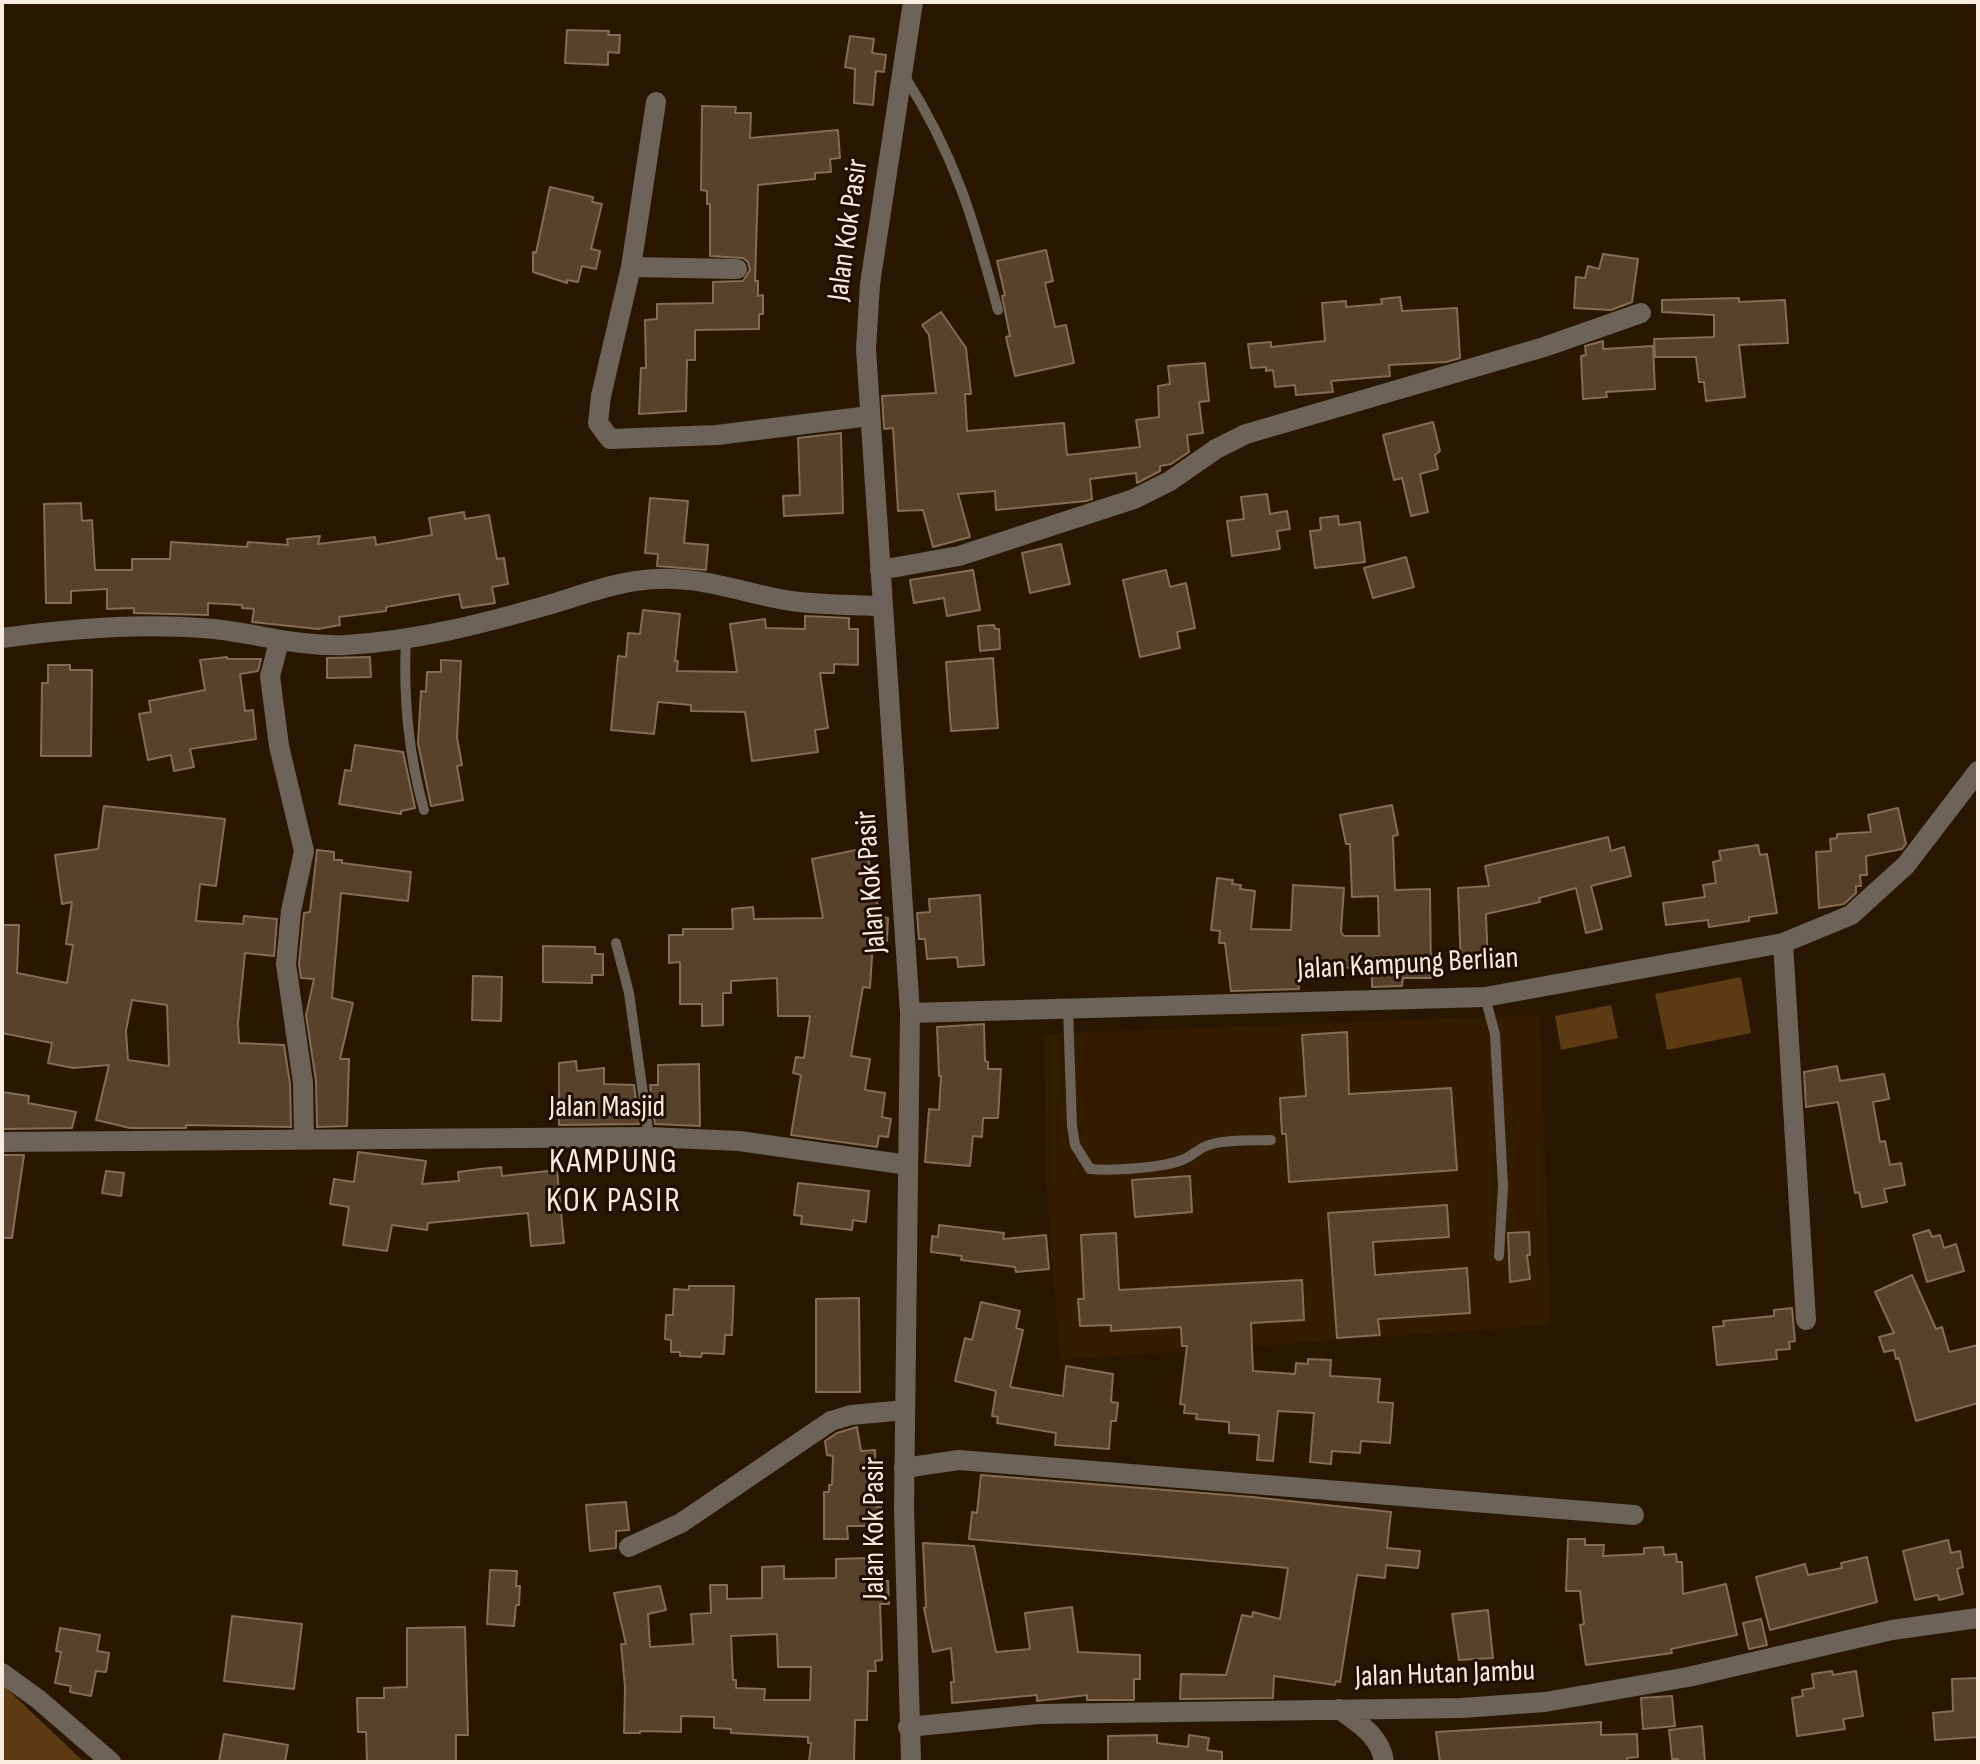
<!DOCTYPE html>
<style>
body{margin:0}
#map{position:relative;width:1980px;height:1764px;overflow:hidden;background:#2a1702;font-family:"Sofia Sans Condensed",sans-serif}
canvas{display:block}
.frame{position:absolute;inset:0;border:4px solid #faecdf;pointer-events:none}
</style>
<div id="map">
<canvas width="1980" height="1764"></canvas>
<div class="frame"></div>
</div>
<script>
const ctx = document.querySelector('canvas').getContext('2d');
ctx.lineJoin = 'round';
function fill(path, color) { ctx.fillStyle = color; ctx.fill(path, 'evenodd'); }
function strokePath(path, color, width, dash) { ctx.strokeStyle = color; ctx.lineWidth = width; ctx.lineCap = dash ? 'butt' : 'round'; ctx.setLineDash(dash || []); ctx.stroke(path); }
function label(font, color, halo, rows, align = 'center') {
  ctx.font = font + ' "Sofia Sans Condensed",sans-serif'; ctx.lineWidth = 6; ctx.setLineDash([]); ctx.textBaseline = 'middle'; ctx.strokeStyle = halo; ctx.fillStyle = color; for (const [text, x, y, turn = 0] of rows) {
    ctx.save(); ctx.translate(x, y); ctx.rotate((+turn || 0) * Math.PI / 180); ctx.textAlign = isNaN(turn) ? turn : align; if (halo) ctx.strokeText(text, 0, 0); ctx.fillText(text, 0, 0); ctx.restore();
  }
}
fill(new Path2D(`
 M1540,1015L1551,1325L1060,1360L1046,1181L1044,1034Z`), '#341c00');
fill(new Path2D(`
 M1741,977L1751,1033L1667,1050L1655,994Z
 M1611,1005L1618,1038L1561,1050L1555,1016Z
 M2,1686L5,1687L84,1762H2Z`), '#5d3b13');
const building = new Path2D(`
 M567,30L609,31L608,35H620L619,53L608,52V65L565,63Z
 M850,36L874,39L872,53L886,55L884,72L876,71L873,105L854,103L855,69L845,67Z
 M702,106L736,107L735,113H751L750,138L838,130L840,158L830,159L831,172L815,173V179L758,185L755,281H758V296L763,295V314H759V329L695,330V360H687L686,411L639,414L641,368H646L645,320L657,319V304L713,303V282L743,281L750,270L748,262L743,258L710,256V204H707V191L701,190Z
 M550,187L593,197L592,202L602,204L591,249L600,251L596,269L582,266L578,282L567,280V283L533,272V252L536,253Z
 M1046,250L1053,281L1045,283L1055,327L1066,325L1074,363L1015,376L1006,337L1010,336L1002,296L1005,295L997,261Z
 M1603,254L1638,259L1632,302L1611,310L1574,308L1576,277L1585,278L1588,266L1599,269Z
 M1400,297L1402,311L1457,308L1460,358L1446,362L1389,365L1390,376L1331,381L1333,392L1296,395L1295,385L1275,387L1273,370L1266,371V367L1251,368L1248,344L1271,342V347L1325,341L1322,303L1346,301V307L1382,304L1381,299Z
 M1739,298V302L1785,300L1788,343L1739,345L1745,397L1706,401L1704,382H1699L1696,357H1655L1654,339L1714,337V315L1662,312V300Z
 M941,312L966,348L971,394H965L967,431L1064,423L1067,455L1140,447L1136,420L1159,417L1158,386L1170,384L1168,366L1205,363L1209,401L1199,402L1203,433L1187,435L1189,452L1171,464L1160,466V471L1137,483L1136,473L1090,479L1092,499L1086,501L996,510L995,491L958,494L970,537L933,547L923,510L898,511L893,428L884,429L882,396L936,393L929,335L922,325Z
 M1603,341V349L1653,346L1655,389L1606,392L1607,397L1583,399L1581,356L1586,355L1585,346Z
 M1433,422L1440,451L1435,455L1438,469L1420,474L1428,512L1411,516L1402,478L1394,480L1383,435Z
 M841,433L843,513L784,516L783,496L800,495L798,438Z
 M1267,494L1270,514L1287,511L1290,529L1277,531L1280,549L1232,556L1227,521L1244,519L1241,497Z
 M650,498L688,501L684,543L708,545L706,570L657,566L658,554L645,553Z
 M81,503L82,521L92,520L95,570H132V559H170L171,542L247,547L248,542L288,545L287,539L320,536L318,544L375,537L376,545L432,535L429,518L464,512L465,519L489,515L497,559L504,558L508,584L492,587L495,603L462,608L459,594L386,607V611L339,617L340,625L318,629L252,622L254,609L242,608V605L208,603V615L134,613V608L107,609V589L71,591V603H46L44,504Z
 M1338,516L1339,525L1360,522L1365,562L1315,568L1310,531L1321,530L1320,518Z
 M1061,544L1070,584L1030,593L1022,553Z
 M1406,557L1414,587L1373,598L1364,568Z
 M973,570L980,610L947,616L944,598L914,603L910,580Z
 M1166,570L1170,587L1186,583L1195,628L1177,632L1180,648L1140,657L1123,580Z
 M643,610L680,614L675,661H678L677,671L737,672L730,624L765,619L766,628L805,629V616L849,618V629H858V665L834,664V673H820L828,728L815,730L818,752L752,761L745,712L691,711V705L658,702L654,734L611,730L618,656L626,657L628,633L640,634Z
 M994,625L995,629H999L1000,649L980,651L978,626Z
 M227,657V659H261L258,671L240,674L245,711L253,710L256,739L190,749L194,767L174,771L171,755L148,760L139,714L151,712L149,701L205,690L200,660Z
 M370,657L371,677L327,678V658Z
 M993,658L998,728L951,731L946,662Z
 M441,660L461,661L457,738L462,765L457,766L463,800L431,806L418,743L421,691L426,692L427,672H441Z
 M48,665H70V670H92L91,756H41L42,683H48Z
 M355,745L403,752L415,808L401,811V814L339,804L345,770L351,771Z
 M1392,805L1398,835L1393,836L1395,890L1430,889L1431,978H1403L1402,986L1372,987V974H1366V968L1319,967V973L1297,972L1299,989L1231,991L1225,943H1219L1220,931L1211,930L1217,878L1233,880L1232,884L1241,885L1240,889L1255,891L1251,929L1291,930L1293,885L1344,888L1341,932L1344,936H1379L1378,896L1352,897L1350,844H1346L1340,815Z
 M104,806L225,819L216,886L200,884L196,921L243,924L244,916L277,919L274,956L245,953L238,1023L239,1043L284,1045L290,1084L291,1127L186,1125V1128H130L96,1120L109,1065L73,1068L48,1063L52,1043L2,1033V925H19L17,973L67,983L73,945L66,944L72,902L62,904L55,855L98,849ZM132,1000L167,1005L169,1066L128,1060L126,1031Z
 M1898,808L1906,844L1902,849L1866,856L1867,875H1860L1861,886H1856V893L1844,904L1819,908L1816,852L1831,851L1830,839L1837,838V834L1871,832L1868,815Z
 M1608,837L1611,851L1624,847L1631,876L1591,886L1602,929L1586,933L1576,888L1539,898L1540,902L1486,914L1488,967L1461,968L1458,888L1489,886L1485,866Z
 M1758,845L1760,855L1767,854L1777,913L1749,917V921L1709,927L1708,920L1666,925L1663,903L1705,897L1703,885L1716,883L1713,862L1721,860L1719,851Z
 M866,848L880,917L888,918L887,941L873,940L870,988L863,987L851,1056L870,1059L865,1090L885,1093L882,1117L891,1119L888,1137L879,1136L877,1147L791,1135L801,1075L793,1073L796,1057L804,1058L810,1016H778L777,978L731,981V993H723V1025L702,1026V1004H680V962L669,963V935H683V929H733L732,909L753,907L754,919L823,918L812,859Z
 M317,850L334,852V860H342V863L411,872L408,901L341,893L332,998L353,1003L340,1059H349L347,1126L317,1127L316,1081L306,1015L314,979L301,978L299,964L304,913L310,912Z
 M980,895L984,965L958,967L957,957L927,959L925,939H919L917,913L930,912L929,899Z
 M543,946L595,947V954H603V975H592V983L543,982Z
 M473,976L502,977L501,1021L472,1020Z
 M984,1024L985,1061L988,1062V1069H1001L998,1118H983L982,1137L973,1136L970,1166L925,1162L929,1109L939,1110L941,1076H939L937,1027Z
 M1347,1032L1349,1094L1451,1088L1457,1170L1289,1182L1286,1134H1282L1280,1098L1306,1096L1302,1035Z
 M576,1061L577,1071L604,1068V1084L634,1085L639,1124L559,1125V1063Z
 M699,1064L700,1126L655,1124L650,1085H658V1065Z
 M1837,1066L1840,1081L1884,1074L1889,1099L1873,1102L1880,1142L1885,1141L1890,1165L1901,1163L1905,1185L1884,1189L1887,1202L1862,1207L1859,1192L1855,1193L1838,1102L1806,1107L1804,1072Z
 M2,1092L29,1096L28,1103L76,1112L72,1128L2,1129Z
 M358,1152L426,1161L422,1184L459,1181L458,1172L480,1169L501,1167L502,1176L557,1170L564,1243L531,1246L528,1213L428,1223L427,1230L392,1225L387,1251L343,1245L349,1207L330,1204L334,1179L354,1182Z
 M2,1155H24L12,1238H2Z
 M106,1171L124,1173L121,1196L102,1193Z
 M1190,1176L1192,1212L1135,1217L1132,1180Z
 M798,1183L869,1191L866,1222L853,1220L852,1230L801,1224L802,1216L794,1215Z
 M1447,1205L1449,1237L1373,1242L1375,1275L1467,1268L1470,1313L1378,1319L1380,1335L1337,1338L1328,1213Z
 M939,1225L1004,1233L1003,1239L1046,1235L1049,1269L1016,1272L1015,1267L961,1260L962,1256L931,1252L932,1236L938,1237Z
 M1929,1230L1932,1237L1940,1235L1944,1248L1956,1244L1964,1271L1927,1282L1913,1235Z
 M1529,1232L1530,1255H1527L1530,1279L1510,1282L1508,1233Z
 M1116,1233L1119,1290L1302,1280L1304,1320L1251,1323L1253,1371L1295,1374L1296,1363L1308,1364V1359L1331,1360L1330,1376L1380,1379L1378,1402L1393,1403L1390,1443L1361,1441L1360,1453L1332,1451L1331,1464L1310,1462L1314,1413L1278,1411L1273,1461L1257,1460L1259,1435L1229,1433V1422L1196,1419L1197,1414L1184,1413L1185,1405L1180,1404L1187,1346H1182L1181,1327L1111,1331V1325L1080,1326L1078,1299H1084L1081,1235Z
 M1912,1275L1936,1329L1942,1327L1949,1352L1978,1345V1403L1916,1421L1899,1358L1896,1359L1894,1350L1884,1352L1879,1337L1894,1333L1875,1292Z
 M689,1286H734L732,1335H725L724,1354L702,1353L701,1357L680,1356V1352H671V1340L665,1339L666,1315H673L674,1289L689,1290Z
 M859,1298L860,1392H816V1299Z
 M981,1302L1020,1311L1016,1328L1023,1330L1010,1387L1063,1396L1066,1366L1113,1374L1111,1402L1118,1403L1116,1421H1111L1109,1449L1055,1445L1056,1433L997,1423L998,1417L992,1416L996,1391L955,1381L965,1338L972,1340Z
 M1792,1308L1795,1341L1789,1342L1790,1349L1776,1350L1777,1359L1717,1365L1713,1327L1724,1326L1723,1321L1774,1316V1310Z
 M857,1427L861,1451L875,1450L877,1507H881V1526H847L848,1539H824V1492H829V1485H832L833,1456L827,1455L825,1441L837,1433Z
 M981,1475L1252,1497L1391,1512L1387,1548L1420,1551L1418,1568L1386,1565L1385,1578L1357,1575L1340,1682L1336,1681L1335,1685L1274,1676L1273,1698L1180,1699L1181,1674L1226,1675L1242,1615L1252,1617L1253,1612L1280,1619L1288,1568L969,1539L972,1512L977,1513Z
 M626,1502L629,1530L616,1531V1548L590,1551L586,1505Z
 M1568,1539H1585V1545H1604L1603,1556L1644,1554V1548L1663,1547L1664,1555L1676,1554L1677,1562H1682L1683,1594L1726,1584L1737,1635L1671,1649L1672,1653L1586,1665L1580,1625L1584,1624L1580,1591H1566Z
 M1948,1540L1951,1553L1960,1551L1963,1567L1957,1569L1963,1594L1939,1600L1938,1595L1915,1600L1903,1551Z
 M923,1543L974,1546L996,1652L1030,1649L1025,1613L1072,1607L1078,1652L1140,1655V1679H1134V1700H1087V1695L1037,1701V1695L952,1703L951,1682H954L951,1648L933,1652L924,1608L926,1607Z
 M1867,1557L1877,1602L1770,1630L1756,1577L1805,1564L1808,1575L1842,1568L1841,1563Z
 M867,1558L868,1582L888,1581L889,1604H880L882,1660L875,1661L876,1671H868L867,1720H855L854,1762H809L811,1743H808V1737L731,1733V1729L714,1728V1717L681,1716V1732L640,1731V1733H624L625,1687L621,1644H626L614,1593L660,1586L666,1610L648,1614L650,1647L693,1644L691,1614L711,1613L710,1585H727V1599L762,1598V1567L784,1566V1579L836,1578V1559ZM777,1634L778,1667H811L810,1700H764L765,1689L736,1688V1680H733L731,1636Z
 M490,1570L517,1571L516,1586H520L519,1605H516L514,1626L487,1624Z
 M1488,1610L1493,1658L1459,1660L1452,1614Z
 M232,1616L302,1624L294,1689L224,1681Z
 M1761,1619L1767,1645L1749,1649L1743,1623Z
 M465,1627L468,1735H456V1762H367L366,1732H358L357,1698H384V1688L407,1687V1628Z
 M60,1628L100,1635L97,1651L109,1653L106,1672L96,1671L91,1696L70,1692L71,1686L55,1683L61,1652L56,1651Z
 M1832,1671L1833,1675L1856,1671L1863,1716L1843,1719L1845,1729L1797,1736L1792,1698L1803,1696L1802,1690L1814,1688L1812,1674Z
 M1978,1678V1737L1935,1740L1933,1713L1953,1711L1952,1679Z
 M1672,1696L1675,1726L1643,1729L1641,1698Z
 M1601,1722V1735L1637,1734L1638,1757L1627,1758V1762H1440L1436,1732Z
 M1702,1726L1705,1762H1679L1678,1759H1672L1669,1730Z
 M224,1734L288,1745L285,1762H219Z
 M1157,1735V1743L1188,1747L1189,1735L1209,1738L1207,1750L1222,1752V1762H1108V1736Z`);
fill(building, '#58422c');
strokePath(building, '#846c55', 2);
strokePath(new Path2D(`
 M905,77C955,155 974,221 998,310
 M406,638C403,698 408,753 424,810
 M616,943L629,993L649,1137
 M1485,997L1495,1034L1503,1186L1499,1256
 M1068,1009L1072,1126L1075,1145L1090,1169C1111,1171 1162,1168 1182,1160C1192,1156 1199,1148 1209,1145C1229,1139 1251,1141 1271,1140`), '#6d6359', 10);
strokePath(new Path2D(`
 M656,102L631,267L601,396L598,423L610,439L717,435L869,416
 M631,267L737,269
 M880,570L959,556L1134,499L1170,481L1216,449L1246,434L1544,347L1641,313
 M2,638C72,628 143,622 214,629C259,634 299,647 346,645C415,641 482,624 548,605C576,597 606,585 636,581C695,572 735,592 791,601C821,605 851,605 882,606
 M279,642L270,676L279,746L304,851L291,911L286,964L303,1083L304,1139
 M1783,943L1806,1320
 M910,1013L1485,997L1783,943L1851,915L1906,865L1978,771
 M2,1142L649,1137L739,1141L908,1165
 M904,1468L959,1460L1634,1515
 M629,1547L681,1523L831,1421L851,1415L905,1410
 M2,1673L38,1699L111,1762
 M1339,1709C1358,1723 1381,1736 1384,1762
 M908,1727L1038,1714L1462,1708L1545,1702L1688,1677L1892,1630L1978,1618`), '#6d6359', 20);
strokePath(new Path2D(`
 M911,1762L904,1509L910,1013L866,349L870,284L913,2`), '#6d6359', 20);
label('30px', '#faecdf', '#200e00', [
 ["Jalan Kok Pasir",849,230,-82],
 ["Jalan Kok Pasir",872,882,-94],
 ["Jalan Kampung Berlian",1408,965,-3],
 ["Jalan Masjid",607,1108],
 ["Jalan Kok Pasir",875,1528,-90],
 ["Jalan Hutan Jambu",1445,1675,-2]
]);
ctx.letterSpacing = '2px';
label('34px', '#faecdf', '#200e00', [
 ["KAMPUNG",614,1163],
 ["KOK PASIR",614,1202]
]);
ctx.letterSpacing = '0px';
</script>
